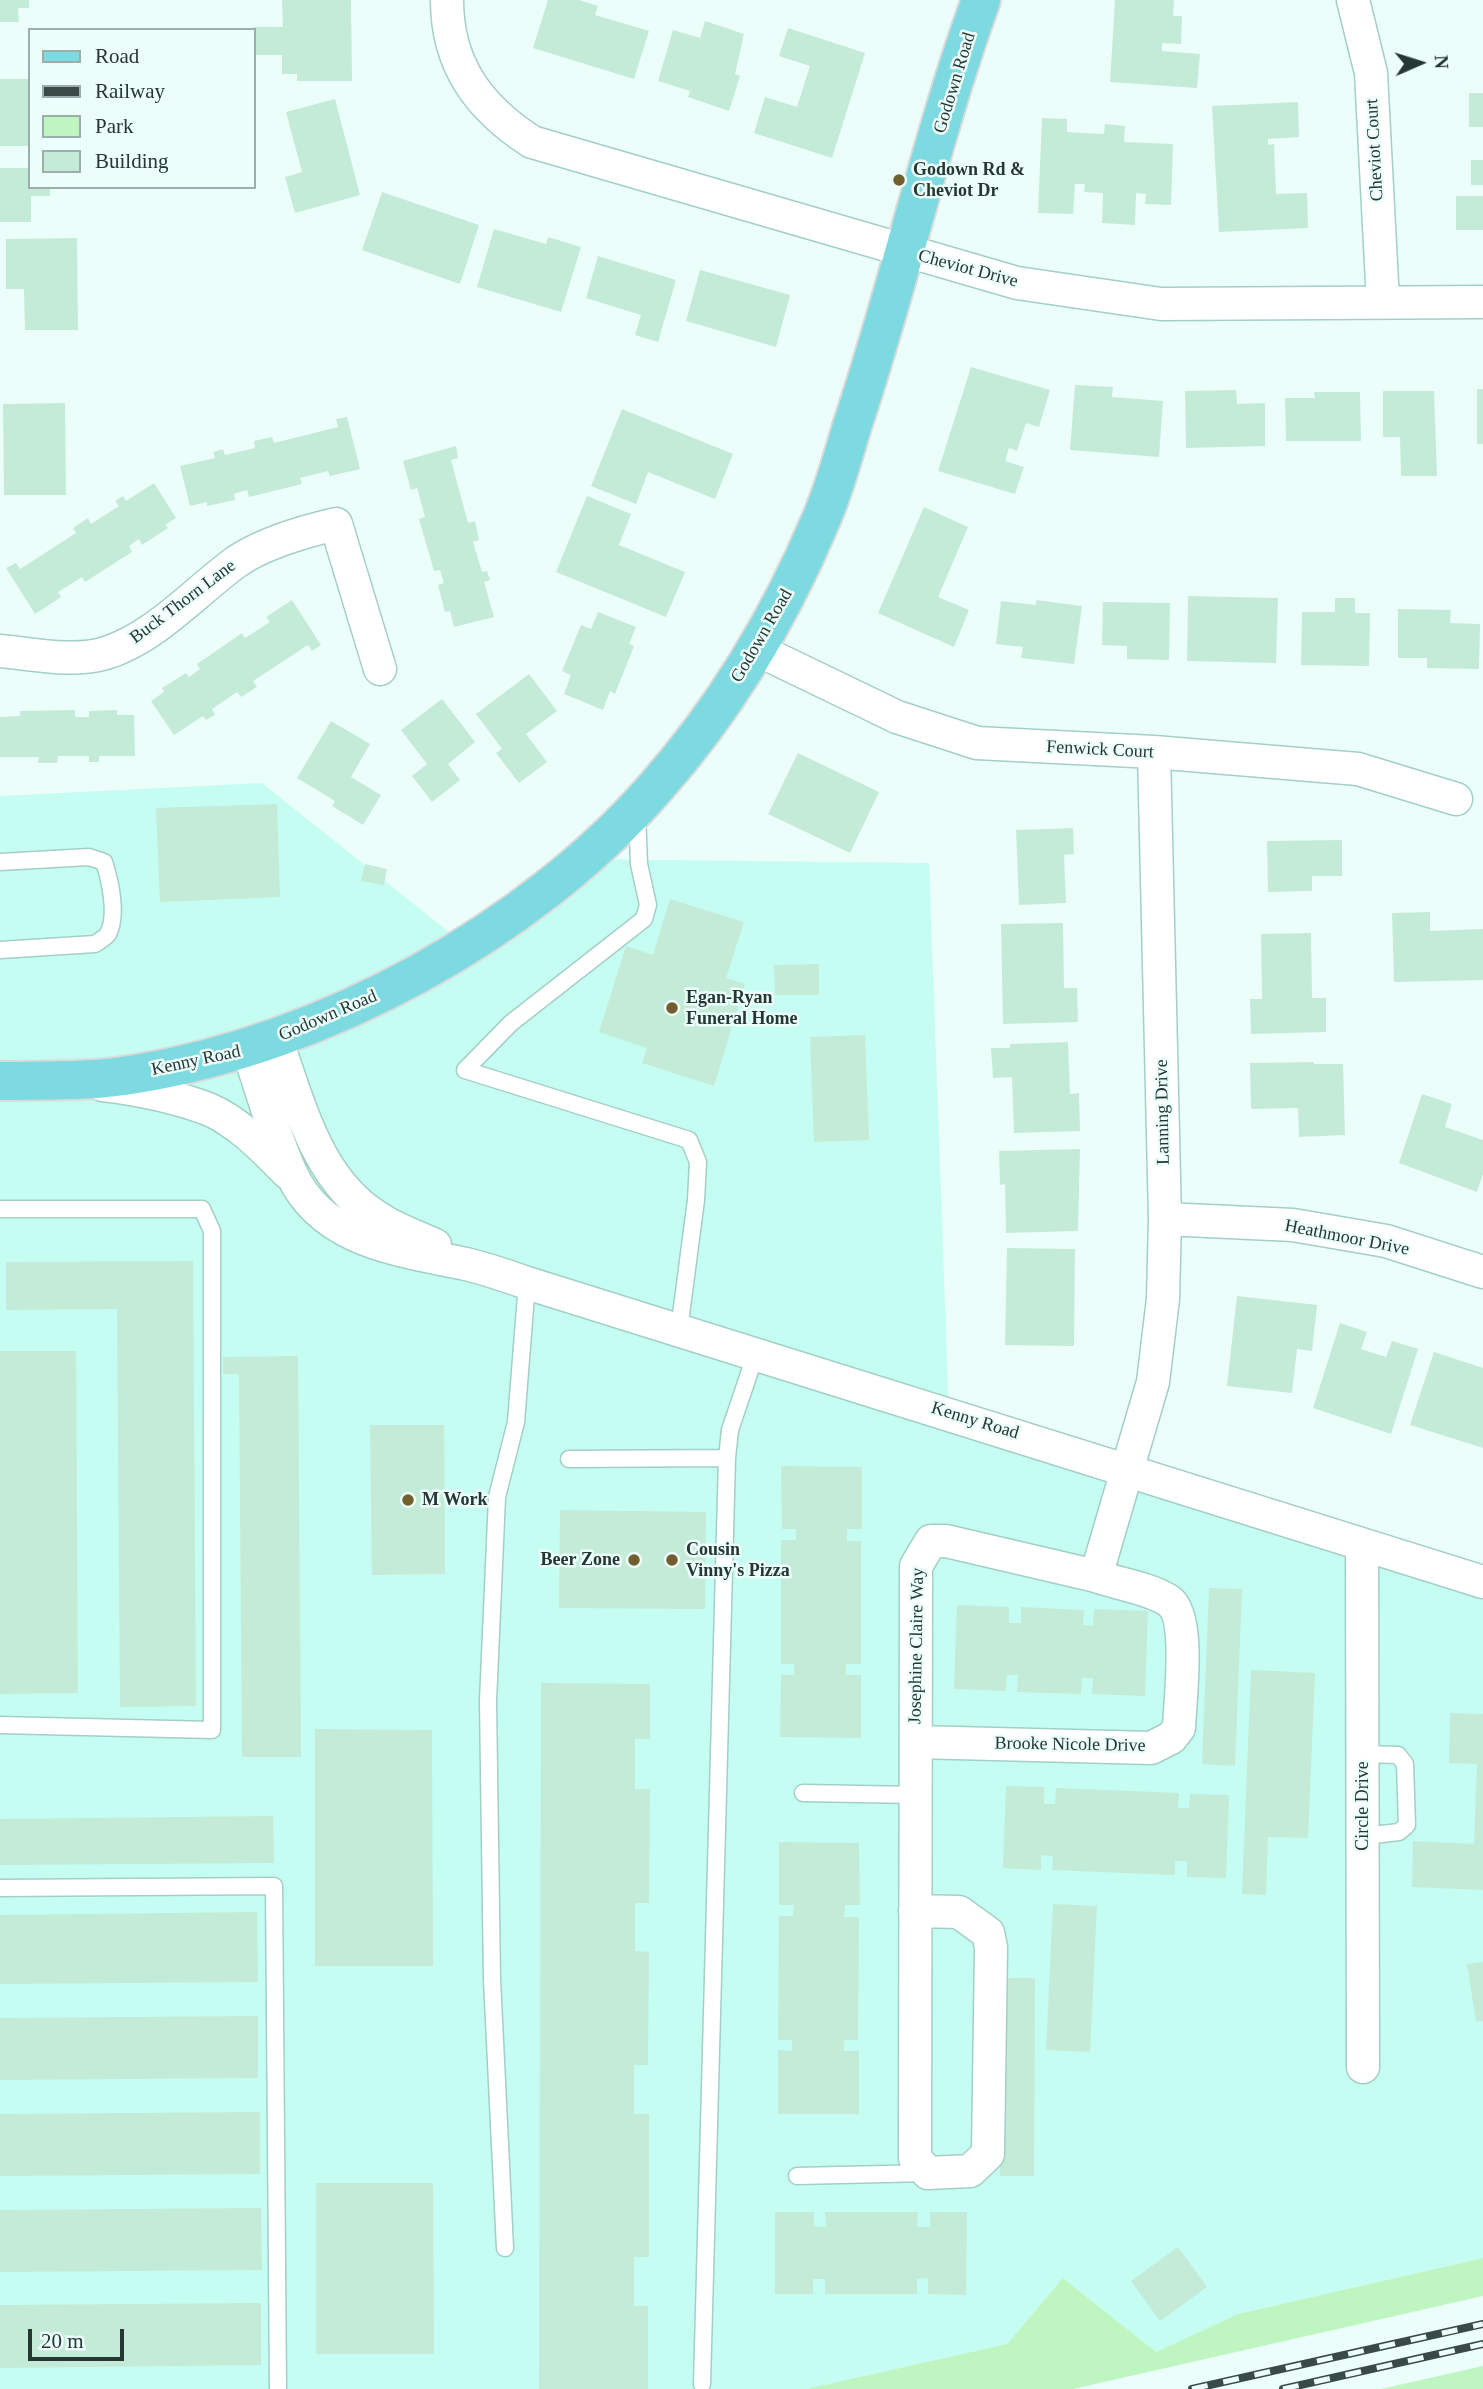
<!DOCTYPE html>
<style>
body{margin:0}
#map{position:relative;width:1483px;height:2389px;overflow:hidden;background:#ecfefa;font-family:Georgia,serif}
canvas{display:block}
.legend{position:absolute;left:28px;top:28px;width:228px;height:161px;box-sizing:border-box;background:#ecfefa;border:2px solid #9caeaa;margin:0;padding:9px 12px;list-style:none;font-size:21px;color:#253633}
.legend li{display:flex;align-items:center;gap:14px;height:35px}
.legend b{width:35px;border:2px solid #9caeaa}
.north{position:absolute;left:1385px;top:28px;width:70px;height:70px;-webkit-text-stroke:5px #ecfefa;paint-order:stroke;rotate:87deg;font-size:19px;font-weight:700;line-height:28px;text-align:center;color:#253633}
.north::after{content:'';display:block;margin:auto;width:24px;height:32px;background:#253633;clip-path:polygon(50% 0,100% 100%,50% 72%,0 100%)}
.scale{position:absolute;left:28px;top:2329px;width:96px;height:32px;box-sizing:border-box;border:4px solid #253633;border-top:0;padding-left:9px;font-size:21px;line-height:24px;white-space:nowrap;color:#253633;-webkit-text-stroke:5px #ecfefa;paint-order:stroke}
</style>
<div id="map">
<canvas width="1483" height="2389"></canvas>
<ul class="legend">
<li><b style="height:9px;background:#7ddae0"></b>Road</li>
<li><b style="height:9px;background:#394a47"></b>Railway</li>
<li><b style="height:19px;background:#bef5c1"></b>Park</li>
<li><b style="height:19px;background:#c4ebd8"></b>Building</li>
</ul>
<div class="north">N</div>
<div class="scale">20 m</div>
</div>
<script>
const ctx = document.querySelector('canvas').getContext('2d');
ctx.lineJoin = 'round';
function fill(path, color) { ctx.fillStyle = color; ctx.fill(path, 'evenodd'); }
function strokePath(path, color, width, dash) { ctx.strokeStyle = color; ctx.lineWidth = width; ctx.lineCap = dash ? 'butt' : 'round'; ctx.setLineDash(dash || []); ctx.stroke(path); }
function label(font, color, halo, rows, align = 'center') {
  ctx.font = font + ' Georgia,serif'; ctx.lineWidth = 5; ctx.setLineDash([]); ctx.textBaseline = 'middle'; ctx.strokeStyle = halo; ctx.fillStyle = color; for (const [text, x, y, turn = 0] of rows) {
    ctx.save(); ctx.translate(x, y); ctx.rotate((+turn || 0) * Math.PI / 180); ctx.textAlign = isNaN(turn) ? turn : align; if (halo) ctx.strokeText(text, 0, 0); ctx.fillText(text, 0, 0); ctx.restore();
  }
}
fill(new Path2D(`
 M262,783L464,944L578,859L929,863L949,1416L1483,1584V2258L1238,2314L1156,2352L1063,2278L1007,2344L806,2389H0V796Z`), '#c5fdf3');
fill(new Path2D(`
 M1483,2258V2296L1073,2389H806L1007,2344L1063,2278L1156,2352L1238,2314Z
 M1483,2366V2389H1381Z`), '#bef5c1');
fill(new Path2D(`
 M0,0H29V8H18L19,22H0Z
 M282,0H351L352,81H297V74H282V55H254V27H283Z
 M548,0H579L598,6L595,15L649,31L634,79L533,48Z
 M1115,0H1174L1173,16H1182L1181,44L1162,43V51L1200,54L1197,88L1110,82Z
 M705,21L744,34L735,74L740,76L729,111L688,97L690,91L658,81L673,30L700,38Z
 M788,28L865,53L832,158L754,133L765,97L797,107L810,66L779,56Z
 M0,79H30V146H0Z
 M1469,93H1483V127H1469Z
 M335,99L360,195L295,213L285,177L302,172L286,112Z
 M1298,102L1299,137L1268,139V145L1274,144L1276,194L1307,193L1308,228L1219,232L1212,106Z
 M1042,118L1067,119V132L1104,134L1105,124L1125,126L1124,142L1173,144L1171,205L1145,204L1146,194L1136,193L1135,225L1102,223L1103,193L1084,192L1085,184H1075L1073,214L1038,213Z
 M1471,160H1483V185H1471Z
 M0,168H30V187H50V196H31V222H0Z
 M382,192L479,225L460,284L362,250Z
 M1456,196H1483V230H1456Z
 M494,229L546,244L548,237L581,247L561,312L477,287Z
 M77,238L78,330H25L24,289H6V239Z
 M598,256L676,280L658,342L635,335L641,315L586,298Z
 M700,270L790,295L776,347L686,321Z
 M971,367L1050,390L1039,427L1026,423L1017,451L1009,448L1005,461L1024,467L1015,494L938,471Z
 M1075,385L1113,387L1112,397L1163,401L1159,457L1070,450Z
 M1477,389H1483V444H1477Z
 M1236,390L1237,404L1265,403V446L1186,448L1185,391Z
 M1383,391H1434L1437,476H1401L1400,437H1383Z
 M1314,392H1360L1361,441H1286L1285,398H1315Z
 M65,403L66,495H4L3,404Z
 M622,409L733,454L715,499L648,472L636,504L591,486Z
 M347,417L360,469L330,476L328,471L300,478L302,484L249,497L247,490L234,494L235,500L207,506V502L190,506L180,466L215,458L213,452L223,449L225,455L255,448L254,441L272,437L274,443L338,427L336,419Z
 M456,446L458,458L451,460L468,523L475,521L479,540L473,542L482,572L487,571L490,580L484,582L494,617L454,627L450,611L445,612L438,585L444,583L440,570L434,571L419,519L425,517L417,488L411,490L403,461Z
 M154,483L176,518L165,525L168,528L142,545L139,539L129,546L132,552L85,582L82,577L58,592L61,597L35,614L6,568L16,563L20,569L76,533L73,528L88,518L91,524L119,506L115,501L123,496L126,501Z
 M587,496L631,514L619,545L685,572L666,617L556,572Z
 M924,507L968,527L938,597L969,610L954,647L878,613Z
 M1188,596L1278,598L1276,663L1187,661Z
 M1335,598H1355V613H1370L1369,666L1301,665L1302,612H1335Z
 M292,600L321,645L312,651L308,645L253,681L257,687L241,697L237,692L212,709L215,715L206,720L203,716L174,735L151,701L164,692L162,688L186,673L189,677L200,669L197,664L242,633L245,638L270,622L266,617Z
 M1036,600L1082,606L1074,664L1021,658L1023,647L996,644L1001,601L1036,605Z
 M1103,602L1170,603L1169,660L1127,659V646L1102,645Z
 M1398,609L1451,610L1450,623L1480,624L1479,669L1427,668V658H1398Z
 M598,612L636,627L629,644L634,646L615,694L610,691L603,710L564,694L571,675L562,671L581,625L591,629Z
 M529,674L557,711L526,734L547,762L519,783L496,753L502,749L476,714Z
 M442,699L475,742L448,764L460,780L432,802L412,776L427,764L401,730Z
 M75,710V717H89V711L117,710V715H134L135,756H99V762H89V756H58L57,763H38L39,757H0V717L20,716V711Z
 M331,721L370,744L351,777L381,795L363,825L332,806L335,801L297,778Z
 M798,753L879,792L850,853L768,814Z
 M277,804L280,897L160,902L156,808Z
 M1073,828L1074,854L1064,855L1066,903L1019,905L1016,830Z
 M1342,840V876H1312V891L1268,892L1267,841Z
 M365,864L387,869L384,885L361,881Z
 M670,899L744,922L726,978L745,984L714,1086L642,1063L647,1048L599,1032L626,946L653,955Z
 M1430,912V931L1483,929V980L1394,982L1392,913Z
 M1063,923L1064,988H1077L1078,1022L1003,1024L1001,924Z
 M1311,933L1312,998H1326V1032L1251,1034L1250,999H1262L1261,934Z
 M819,964V995H775L774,965Z
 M865,1035L869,1140L814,1142L810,1037Z
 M1068,1042L1070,1094L1079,1093L1080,1131L1014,1133L1012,1077L993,1078L991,1048H1010V1044Z
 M1314,1062V1064H1343L1345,1135L1299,1137L1298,1108L1251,1109L1250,1063Z
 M1422,1094L1452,1104L1445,1127L1483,1140V1174L1477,1192L1399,1163Z
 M1080,1149L1078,1231L1006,1233L1005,1184L1000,1185L999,1151Z
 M1007,1248L1075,1249L1074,1346L1005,1345Z
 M193,1261L196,1706L120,1707L117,1309L6,1310V1262Z
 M1237,1296L1317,1305L1312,1351L1297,1349L1292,1393L1227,1386Z
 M1340,1323L1367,1332L1361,1349L1386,1357L1392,1341L1418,1349L1391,1434L1313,1408Z
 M0,1351H76L78,1693L0,1694Z
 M1434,1352L1483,1368V1448L1410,1425Z
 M298,1356L301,1757H242L239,1374H223V1357Z
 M370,1425H444L445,1574L372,1575Z
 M781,1466L862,1467V1529H847V1541H861V1664H846V1675H861V1738L780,1737L781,1675H794V1664H781V1540H796V1529H782Z
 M560,1510L706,1512L705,1609L559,1608Z
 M1209,1588L1242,1589L1235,1766L1202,1764Z
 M957,1605L1009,1607V1623H1021V1607L1084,1610L1083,1625L1093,1626L1094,1609L1148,1611L1145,1696L1092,1694L1093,1678H1082L1081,1694L1017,1692L1018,1675H1007L1006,1691L954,1689Z
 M1251,1670L1315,1673L1308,1838L1268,1837L1266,1895L1242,1894Z
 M541,1683L650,1684V1739H635V1789H650L649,1903H635V1951L649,1952L648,2065H634V2114H649V2257H634V2306H648V2389H539Z
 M1450,1713L1483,1714V1890L1412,1887L1413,1841L1474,1844L1477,1764L1449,1763Z
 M315,1729L432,1730L433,1966H315Z
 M1006,1786L1044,1787V1804H1055L1056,1788L1179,1793L1178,1808H1189L1190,1794L1229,1795L1226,1878L1187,1877V1861H1175V1875L1052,1870L1053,1856L1041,1855V1870L1003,1868Z
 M273,1816L274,1863L0,1865V1819Z
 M779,1842L859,1843L860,1905H845L844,1917H859L858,2040H844V2051H859V2114H778V2050L792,2051V2040H778L779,1916H793L794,1905H779Z
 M1053,1904L1097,1906L1090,2052L1046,2050Z
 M257,1912L258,1982L0,1984V1915Z
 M1483,1962V2021L1476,2022L1467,1964Z
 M1001,1978H1035L1034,2176H1000Z
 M258,2016V2078L0,2080V2018Z
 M260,2112V2174L0,2176V2114Z
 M316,2183H433L434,2354H316Z
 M261,2208L262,2270L0,2272V2210Z
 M775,2212H814V2226L826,2227L825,2212H918L917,2227H930V2212H967L966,2295L928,2294V2278L917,2279V2294H825V2279H813V2294H775Z
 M1178,2247L1207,2287L1160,2321L1131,2281Z
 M261,2303V2365L0,2368V2305Z`), '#c4ebd8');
const service = new Path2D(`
 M637,813L639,864L648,905L644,919L511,1023L465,1070L689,1140L698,1162L696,1200L679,1330
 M0,862L89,857L104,862C110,880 118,915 108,934C105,938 99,941 95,944L0,950
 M0,1209H202L212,1231V1730L0,1725
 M569,1459L727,1458
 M1363,1754L1398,1755L1405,1764L1407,1825L1399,1832L1364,1836
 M803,1793L915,1795
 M0,1888L274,1886L278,2389
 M797,2176L928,2173
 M505,2248L492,1979L488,1701L497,1497L516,1422L527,1283
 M702,2384L727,1458L730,1430L756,1353`);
const minor = new Path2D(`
 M447,0C447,65 479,108 532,142L1017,283L1161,304L1483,302
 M1353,0L1371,73L1383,302
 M758,650L897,717L977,743L1154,752L1358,769L1456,799
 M0,651C33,654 73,663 106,653C156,637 195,592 236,562C262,544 306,531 336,524L380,669
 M276,1039C299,1102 316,1179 377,1217C394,1229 416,1236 435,1245
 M247,1048C262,1089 273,1135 292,1175C324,1243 401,1250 466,1264C487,1269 507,1276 527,1283L1483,1582
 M103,1085C137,1089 176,1097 208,1109C239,1122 265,1150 288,1173
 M1165,1219L1293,1225L1386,1241L1483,1272
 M1362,1545L1363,2067
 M916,1742L1151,1748L1171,1738L1179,1728C1180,1700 1191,1617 1169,1601C1150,1588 1118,1584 1096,1576
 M915,1911L959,1912L988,1933L991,1947L988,2154L970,2171L928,2173L915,2158L916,1566L931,1541H946L1096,1576L1153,1382L1163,1299L1165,1219L1154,752`);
const primary = new Path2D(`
 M0,1081C45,1080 92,1082 136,1074C325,1043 529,932 655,788C725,709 779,619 820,522C834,491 843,456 853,423C900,283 931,138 981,0`);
strokePath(service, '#a3cfc7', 19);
strokePath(minor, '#a3cfc7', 35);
strokePath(primary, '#d8dbda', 42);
strokePath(service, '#fff', 16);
strokePath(minor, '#fff', 32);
strokePath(primary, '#7ddae0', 38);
const rail = new Path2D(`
 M1192,2389L1483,2324
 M1283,2389L1483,2344`);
strokePath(rail, '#394a47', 8);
strokePath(rail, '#ecfefa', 5, [16]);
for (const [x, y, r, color] of [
 [899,180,7,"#715f2d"],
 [672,1008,7,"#715f2d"],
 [408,1500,7,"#715f2d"],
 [634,1560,7,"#715f2d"],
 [672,1560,7,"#715f2d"]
]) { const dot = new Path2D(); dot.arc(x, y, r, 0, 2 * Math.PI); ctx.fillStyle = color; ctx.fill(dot); strokePath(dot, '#ecfefa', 2.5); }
label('18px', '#253633', '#ecfefa', [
 ["Godown Road",955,83,-73],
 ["Cheviot Court",1375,150,-93],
 ["Cheviot Drive",968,269,15],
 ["Buck Thorn Lane",183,602,-37],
 ["Godown Road",762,636,-60],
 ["Fenwick Court",1100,750,3],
 ["Godown Road",328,1016,-23],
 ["Kenny Road",196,1061,-12],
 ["Lanning Drive",1163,1112,-91],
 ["Heathmoor Drive",1347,1238,11],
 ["Kenny Road",975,1421,17],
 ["Josephine Claire Way",917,1646,-89],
 ["Brooke Nicole Drive",1070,1745,1],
 ["Circle Drive",1363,1806,-90]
]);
label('bold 18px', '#253633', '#ecfefa', [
 ["Godown Rd &",913,170],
 ["Cheviot Dr",913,191],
 ["Egan-Ryan",686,998],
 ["Funeral Home",686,1019],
 ["M Work",422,1500],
 ["Cousin",686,1550],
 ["Vinny's Pizza",686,1571],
 ["Beer Zone",620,1560,"right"]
], 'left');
</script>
